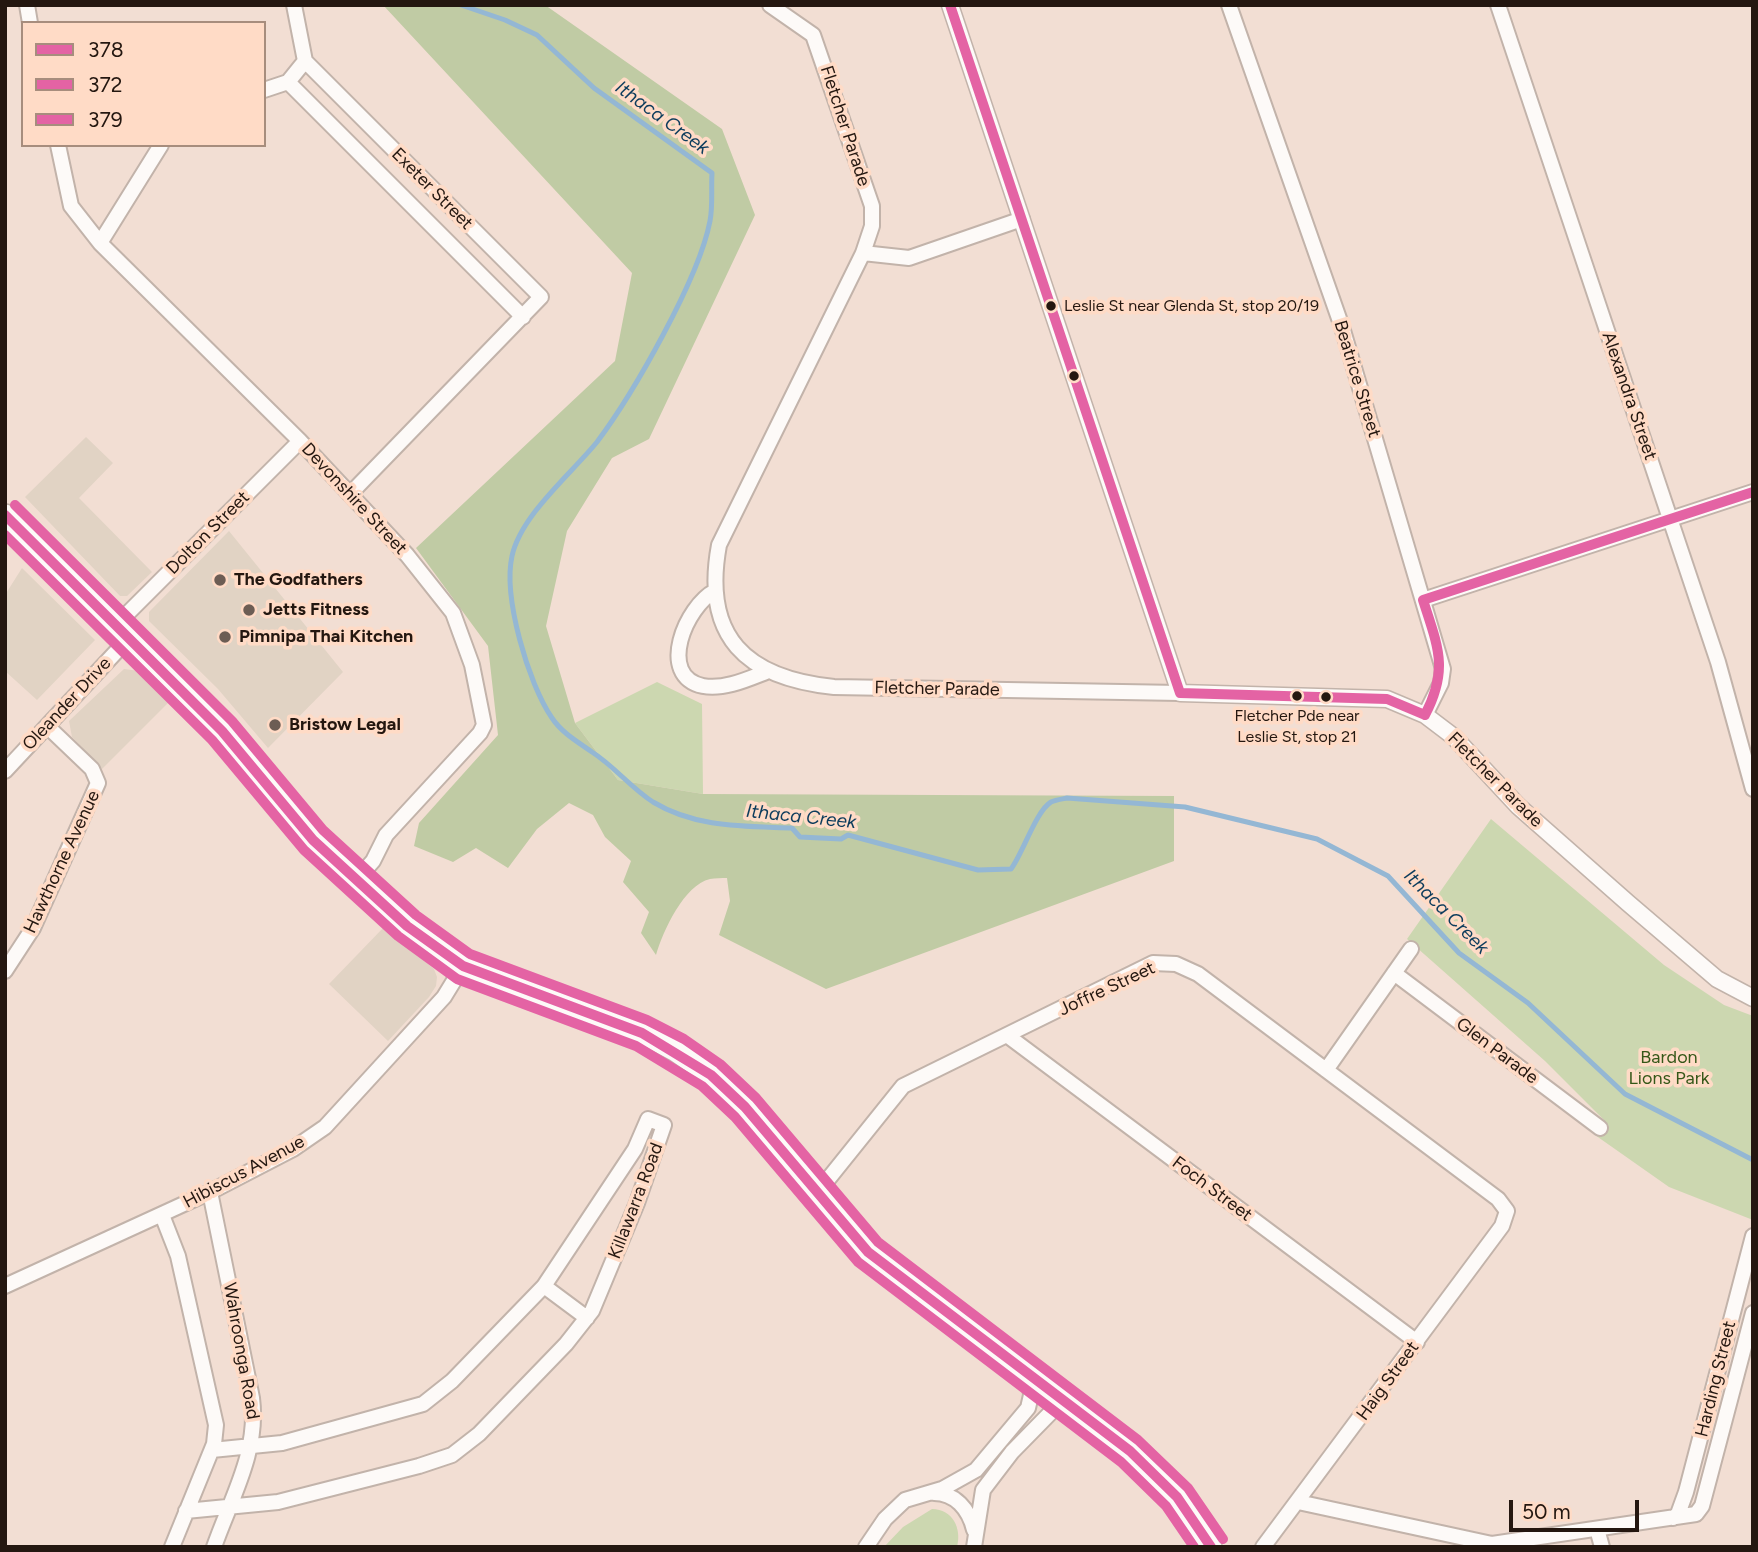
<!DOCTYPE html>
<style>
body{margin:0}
#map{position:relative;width:1758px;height:1552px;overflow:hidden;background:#f2ded3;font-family:Figtree,sans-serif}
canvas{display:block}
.frame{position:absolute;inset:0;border:7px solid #241710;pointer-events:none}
.legend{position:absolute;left:21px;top:21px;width:245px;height:126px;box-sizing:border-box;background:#ffdbc6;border:2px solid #a78d7d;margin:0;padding:9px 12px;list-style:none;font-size:21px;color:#241710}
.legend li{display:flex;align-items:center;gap:14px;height:35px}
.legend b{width:35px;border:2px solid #a78d7d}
.scale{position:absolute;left:1509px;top:1500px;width:130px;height:32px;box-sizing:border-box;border:4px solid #241710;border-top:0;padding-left:9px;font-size:21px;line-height:24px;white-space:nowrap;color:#241710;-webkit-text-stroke:5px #ffdbc6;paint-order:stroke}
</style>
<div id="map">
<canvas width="1758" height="1552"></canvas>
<div class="frame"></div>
<ul class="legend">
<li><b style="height:9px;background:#e463a4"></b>378</li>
<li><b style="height:9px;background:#e463a4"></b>372</li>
<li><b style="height:9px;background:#e463a4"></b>379</li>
</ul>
<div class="scale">50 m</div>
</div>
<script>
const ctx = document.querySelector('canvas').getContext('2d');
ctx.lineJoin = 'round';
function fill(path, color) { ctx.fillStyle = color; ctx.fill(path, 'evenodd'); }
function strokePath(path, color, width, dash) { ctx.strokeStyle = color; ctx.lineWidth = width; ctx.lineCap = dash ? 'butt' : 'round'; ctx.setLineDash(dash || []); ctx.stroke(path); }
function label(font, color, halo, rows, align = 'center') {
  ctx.font = font + ' Figtree,sans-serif'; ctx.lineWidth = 7; ctx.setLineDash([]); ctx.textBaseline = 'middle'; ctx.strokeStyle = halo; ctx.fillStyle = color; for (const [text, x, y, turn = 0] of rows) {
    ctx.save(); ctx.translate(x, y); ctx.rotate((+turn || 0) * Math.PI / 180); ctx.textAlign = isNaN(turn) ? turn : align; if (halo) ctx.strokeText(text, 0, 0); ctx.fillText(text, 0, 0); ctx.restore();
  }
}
fill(new Path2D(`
 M86,437L113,463L79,498L152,572L127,596H120L25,497Z
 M229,531L343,672L268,748L218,689L149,621V612Z
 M22,568L95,640L37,700L5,671V595Z
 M124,669L139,671L169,702L102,769L72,737L69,721Z
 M384,927L434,969L437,977L436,986L429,997L388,1041L329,984Z`), '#e1d3c4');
fill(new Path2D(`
 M657,682L702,704L703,794L618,780L575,723Z
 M1491,819L1664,965L1724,1005L1753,1016V1220L1669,1187L1595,1135L1604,1120L1545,1061L1407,939Z
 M932,1509C953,1509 962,1529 957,1547H884L903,1527Z`), '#ccd7b0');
fill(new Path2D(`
 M383,5H545L722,129L755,215L649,439L612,458L567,531L546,626L575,723L618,780L703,794L1174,796V861L826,989L719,935L730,901L727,878C722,878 715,878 710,879C684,885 663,931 656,955L641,933L649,912L623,882L631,861L605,837L593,815L569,803L537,829L508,868L476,848L453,862L414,846L419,823L498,735L488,646L416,548L615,361L632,273Z`), '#c0cba4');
strokePath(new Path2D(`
 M461,5L505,20L537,35L594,88L712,173C711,189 713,206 710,221C699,279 633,394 597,442C571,474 521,515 512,556C503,597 528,683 552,718C562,733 578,742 592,752C614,766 631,788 653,802C696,828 744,826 792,828L800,837L841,839L848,835L978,870L1011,869C1023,853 1036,811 1051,802C1055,800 1062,799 1067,798L1185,807L1317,839L1388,876L1459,953L1528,1003L1625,1094L1753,1160`), '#94b7d4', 5);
const minor = new Path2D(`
 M27,5L30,23
 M770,5L813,35L872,206V226L863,253L719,545C702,637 746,678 834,687L1180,693
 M1229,5L1342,327L1443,669L1441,683L1425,715
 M1498,5L1718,662L1753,789
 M305,61L541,297L351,493
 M288,82L523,317
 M288,82L305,61L294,5
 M264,90L288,82
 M58,145L71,206L100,243L300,441L407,555L453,613L472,665L484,725L480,733L386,835L373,861L356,880
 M100,243L161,145
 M863,253L909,258L1022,219
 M715,591C686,606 656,676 703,686C724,690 748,679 766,672
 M1423,600L1753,492
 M116,625L300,441
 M5,771L129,638
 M5,971L33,928L98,783L92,769L47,726
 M1394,973L1600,1128
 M1008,1036L1417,1342
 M1326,1070L1411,949
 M210,1192L252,1398C259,1452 231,1498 214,1547
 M817,1193L903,1086L1153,963L1176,964L1198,974L1498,1199L1507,1211L1502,1226L1263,1547
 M162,1215L178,1256L216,1425L214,1444L172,1547
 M5,1286L210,1192L293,1149L325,1127L444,997L463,966
 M544,1286L587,1318
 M934,1493C955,1493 969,1509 974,1530
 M1298,1502L1492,1544L1696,1514L1702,1506L1753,1313
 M186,1511L278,1502L419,1466L452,1455L479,1434L566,1344L592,1311L637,1203L664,1125L648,1119L635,1149L544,1286L452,1381L423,1404L282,1443L212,1450
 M1673,1518L1678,1514L1686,1492L1753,1236
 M1597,1529L1602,1547
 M866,1547L885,1519L905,1500L942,1489L976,1470L1028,1408L1031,1395L1029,1375
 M974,1547L983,1490L1012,1452L1063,1400`);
const tertiary = new Path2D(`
 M950,5L1180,693L1387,699L1425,715L1454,737L1518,806L1628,903L1717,979L1753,998`);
const primary = new Path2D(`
 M5,515L222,731L313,840L407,926L463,966L642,1033L676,1051L711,1075L745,1107L868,1252L1130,1451L1177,1497L1211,1547`);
strokePath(minor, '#c2b3aa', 18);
strokePath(tertiary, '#c2b3aa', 19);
strokePath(primary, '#c2b3aa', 24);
strokePath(minor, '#fdfaf8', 14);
strokePath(tertiary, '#fdfaf8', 16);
strokePath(primary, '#fdfaf8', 21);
strokePath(new Path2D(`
 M950,5L1180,693
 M5,515L222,731L313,840L407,926L463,966L642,1033L711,1075L745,1107L868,1252L1130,1451L1177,1497L1211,1547
 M1423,600L1753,492
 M1423,600C1438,647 1449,669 1425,715
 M1180,693L1387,699L1425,715`), '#e463a4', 10);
strokePath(new Path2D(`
 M5,535L212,740L304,850L398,936L457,979L636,1046L702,1086L735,1117L858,1262L1121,1462L1166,1506L1194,1547`), '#e463a4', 10);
strokePath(new Path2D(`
 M15,505L232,721L323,830L416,915L470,954L647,1020L684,1039L720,1064L756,1098L878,1242L1138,1440L1188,1488L1223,1539`), '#e463a4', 10);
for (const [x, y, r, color] of [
 [1051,306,6,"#241710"],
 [1074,376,6,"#241710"],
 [220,580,7,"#6c5d54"],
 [249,610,7,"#6c5d54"],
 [225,637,7,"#6c5d54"],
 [1297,696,6,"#241710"],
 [1326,697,6,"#241710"],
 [275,725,7,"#6c5d54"]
]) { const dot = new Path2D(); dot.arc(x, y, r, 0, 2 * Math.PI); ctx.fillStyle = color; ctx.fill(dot); strokePath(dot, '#ffdbc6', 2.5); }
label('16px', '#241710', '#ffdbc6', [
 ["Leslie St near Glenda St, stop 20/19",1064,306],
 ["Fletcher Pde near",1297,716,"center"],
 ["Leslie St, stop 21",1297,737,"center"]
], 'left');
label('18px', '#241710', '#ffdbc6', [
 ["Fletcher Parade",845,126,72],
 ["Exeter Street",432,189,45],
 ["Beatrice Street",1357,379,73],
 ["Alexandra Street",1629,396,71],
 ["Devonshire Street",354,499,47],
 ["Dolton Street",208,533,-45],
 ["Fletcher Parade",937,689,1],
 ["Oleander Drive",67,704,-47],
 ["Fletcher Parade",1495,780,45],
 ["Hawthorne Avenue",62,862,-65],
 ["Joffre Street",1107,989,-25],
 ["Glen Parade",1497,1051,37],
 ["Hibiscus Avenue",244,1172,-28],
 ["Foch Street",1212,1189,37],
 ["Killawarra Road",636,1201,-69],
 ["Wahroonga Road",241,1351,80],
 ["Harding Street",1716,1379,-76],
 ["Haig Street",1388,1381,-54]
]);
label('bold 18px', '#241710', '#ffdbc6', [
 ["The Godfathers",234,580],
 ["Jetts Fitness",263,610],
 ["Pimnipa Thai Kitchen",239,637],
 ["Bristow Legal",289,725]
], 'left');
label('18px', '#355718', '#ffdbc6', [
 ["Bardon",1669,1058],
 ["Lions Park",1669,1079]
]);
label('italic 19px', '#0d3c5c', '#ffdbc6', [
 ["Ithaca Creek",662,118,36],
 ["Ithaca Creek",801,817,6],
 ["Ithaca Creek",1446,912,45]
]);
</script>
